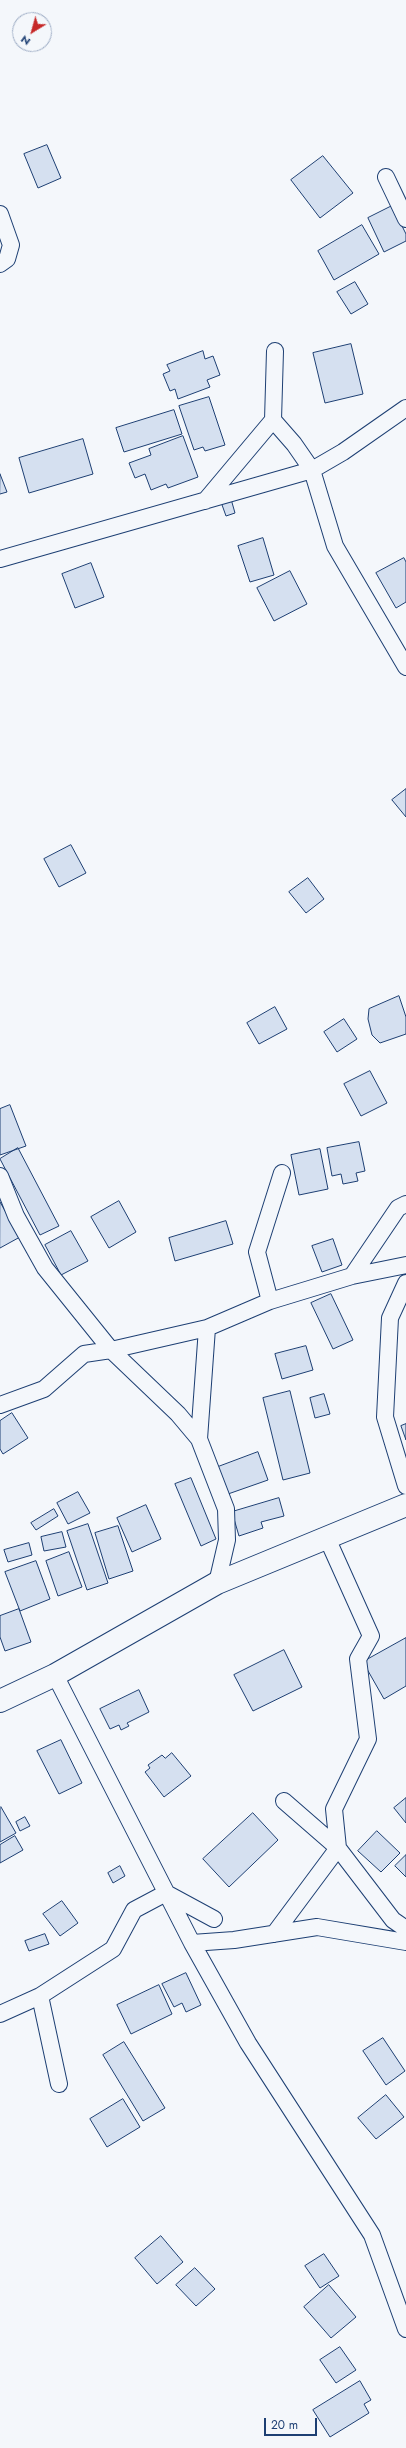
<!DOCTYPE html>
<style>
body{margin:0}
#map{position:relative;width:406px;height:2448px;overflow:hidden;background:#f4f7fb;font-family:Jost,sans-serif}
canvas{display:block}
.north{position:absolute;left:12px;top:12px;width:40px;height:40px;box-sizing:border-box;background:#f4f7fb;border:1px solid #9eadc5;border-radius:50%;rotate:217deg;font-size:11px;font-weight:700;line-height:16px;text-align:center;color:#1d3f73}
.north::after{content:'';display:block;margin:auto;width:14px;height:18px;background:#c62828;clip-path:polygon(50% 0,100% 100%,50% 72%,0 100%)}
.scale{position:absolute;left:264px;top:2418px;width:53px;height:18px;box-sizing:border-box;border:2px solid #1d3f73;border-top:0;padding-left:5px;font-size:12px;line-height:14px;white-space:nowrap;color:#1d3f73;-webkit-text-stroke:3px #f4f7fb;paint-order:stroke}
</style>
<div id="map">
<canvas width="406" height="2448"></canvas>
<div class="north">N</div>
<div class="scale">20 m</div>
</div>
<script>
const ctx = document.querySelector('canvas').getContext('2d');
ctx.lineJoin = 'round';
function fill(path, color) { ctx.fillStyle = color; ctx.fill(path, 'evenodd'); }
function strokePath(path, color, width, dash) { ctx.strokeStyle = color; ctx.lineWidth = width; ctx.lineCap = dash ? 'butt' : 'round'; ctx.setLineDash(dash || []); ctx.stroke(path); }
const building = new Path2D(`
 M47,145L61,178L38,188L24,154Z
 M323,156L353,193L320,218L291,180Z
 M392,206L406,234V241L384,252L368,218Z
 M362,225L379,254L334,280L318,251Z
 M355,282L368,304L351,314L337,292Z
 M351,344L363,394L325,403L313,353Z
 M203,351L205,359L213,356L220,375L207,380L210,387L178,399L175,389L170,391L163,374L170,371L167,365Z
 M209,397L225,445L205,451L203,447L194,450L179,406Z
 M174,410L182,434L124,452L116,428Z
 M183,436L198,477L168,488L166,484L151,490L145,474L135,478L129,463L151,455L149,449Z
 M83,439L93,474L29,493L19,458Z
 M0,474L7,492L0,494Z
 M231,499L235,513L226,516L221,502Z
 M263,538L274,575L250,582L238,546Z
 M404,558L406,562V602L396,608L376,573Z
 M91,563L104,597L75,608L62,574Z
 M290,571L307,604L274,621L257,588Z
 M406,789V817L392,800Z
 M71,845L86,873L59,887L44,859Z
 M308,878L324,899L306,913L289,892Z
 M399,996L406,1017V1034L380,1043L372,1035L368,1019L369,1009Z
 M275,1007L287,1029L259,1044L247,1023Z
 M344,1019L357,1039L337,1052L324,1032Z
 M370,1071L387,1103L361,1116L344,1084Z
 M10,1105L26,1146L0,1155V1109Z
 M359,1142L365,1171L356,1173L358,1181L343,1184L341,1174L332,1176L327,1148Z
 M18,1148L59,1226L40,1235L0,1159Z
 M320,1149L328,1189L299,1195L291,1155Z
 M119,1201L136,1232L109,1248L91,1217Z
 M0,1202L20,1237L0,1248Z
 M226,1221L233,1244L175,1261L169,1238Z
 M71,1231L88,1261L61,1275L45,1245Z
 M333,1239L342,1265L322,1272L312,1246Z
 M331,1294L353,1340L333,1349L311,1303Z
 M306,1346L313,1370L282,1379L275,1354Z
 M290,1391L310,1473L283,1480L263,1398Z
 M324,1394L330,1414L315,1418L310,1398Z
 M12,1413L28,1438L3,1454L0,1449V1421Z
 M406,1424V1440L401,1426Z
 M258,1452L268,1480L228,1494L218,1467Z
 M191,1478L216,1539L201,1546L175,1484Z
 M78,1492L90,1513L68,1524L57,1503Z
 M279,1498L284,1516L261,1522L263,1528L239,1536L232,1512Z
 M146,1505L161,1539L132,1552L117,1518Z
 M54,1509L58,1516L36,1530L31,1523Z
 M88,1524L108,1583L87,1590L67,1531Z
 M118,1526L133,1571L109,1579L95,1533Z
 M62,1532L66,1547L44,1551L41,1537Z
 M29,1543L32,1555L8,1562L4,1550Z
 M69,1552L82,1587L58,1596L46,1561Z
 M36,1561L50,1599L20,1611L5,1572Z
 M19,1609L31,1642L5,1651L0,1637V1616Z
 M406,1638V1686L384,1699L363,1662Z
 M284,1650L302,1687L253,1711L234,1675Z
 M139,1690L149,1712L127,1723L129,1726L121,1730L119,1725L110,1729L100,1709Z
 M61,1740L82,1783L59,1794L37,1751Z
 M172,1753L191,1776L164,1797L145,1772L150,1768L148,1765L162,1755L165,1758Z
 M406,1798V1823L394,1808Z
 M1,1807L16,1833L0,1842V1808Z
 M253,1813L278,1840L229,1887L203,1859Z
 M25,1817L30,1826L20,1831L16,1822Z
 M377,1831L400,1853L381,1872L358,1851Z
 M15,1836L23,1850L0,1863V1845Z
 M406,1855V1877L395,1866Z
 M120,1866L125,1876L113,1883L108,1873Z
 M62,1901L78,1923L60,1936L43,1914Z
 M45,1934L49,1944L29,1951L25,1941Z
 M186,1973L201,2005L186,2012L182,2003L174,2007L162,1984Z
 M159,1985L172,2014L131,2034L117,2005Z
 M383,2038L405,2071L386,2085L363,2051Z
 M124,2042L165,2108L143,2121L103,2055Z
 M386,2095L404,2117L376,2139L358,2118Z
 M123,2099L140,2127L107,2147L90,2119Z
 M161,2236L183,2262L157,2284L135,2258Z
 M324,2254L339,2276L320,2288L305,2266Z
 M195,2268L215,2289L196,2306L176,2285Z
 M329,2285L356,2317L331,2338L304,2307Z
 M340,2347L356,2370L336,2383L320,2360Z
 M360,2381L371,2400L364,2404L369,2413L330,2437L313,2410Z`);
fill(building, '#d5e0f0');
strokePath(building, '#1d3f73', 1);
const street = new Path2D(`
 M386,177L406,219
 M0,214L11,245L7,259L0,264
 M273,420L294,444L312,470L335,546L406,667
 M205,501L273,420L275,351
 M0,559L312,470L343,452L406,408
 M0,1176L16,1216L45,1268L111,1350L207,1328
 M352,1276L406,1265
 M406,1283L390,1318L385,1417L406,1486
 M270,1301L352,1276L398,1208L406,1204
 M0,1405L44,1389L84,1354L111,1350L178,1414L199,1439L226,1509L227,1540L217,1583
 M199,1439L207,1328L270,1301L257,1252L282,1173
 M55,1675L192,1943L248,2043L372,2235L406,2329
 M284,1801L338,1848L393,1920L406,1929
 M274,1934L338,1848L334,1809L368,1739L358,1659L371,1636L327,1538
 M192,1943L234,1940L317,1927L406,1942
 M0,2014L40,1996
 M59,2084L40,1996L113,1949L134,1910L166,1893L214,1919`);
const secondary = new Path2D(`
 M0,1701L55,1675L217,1583L406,1505`);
strokePath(street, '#1d3f73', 18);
strokePath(secondary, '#1d3f73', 24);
strokePath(street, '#f4f7fb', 16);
strokePath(secondary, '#f4f7fb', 22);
</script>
